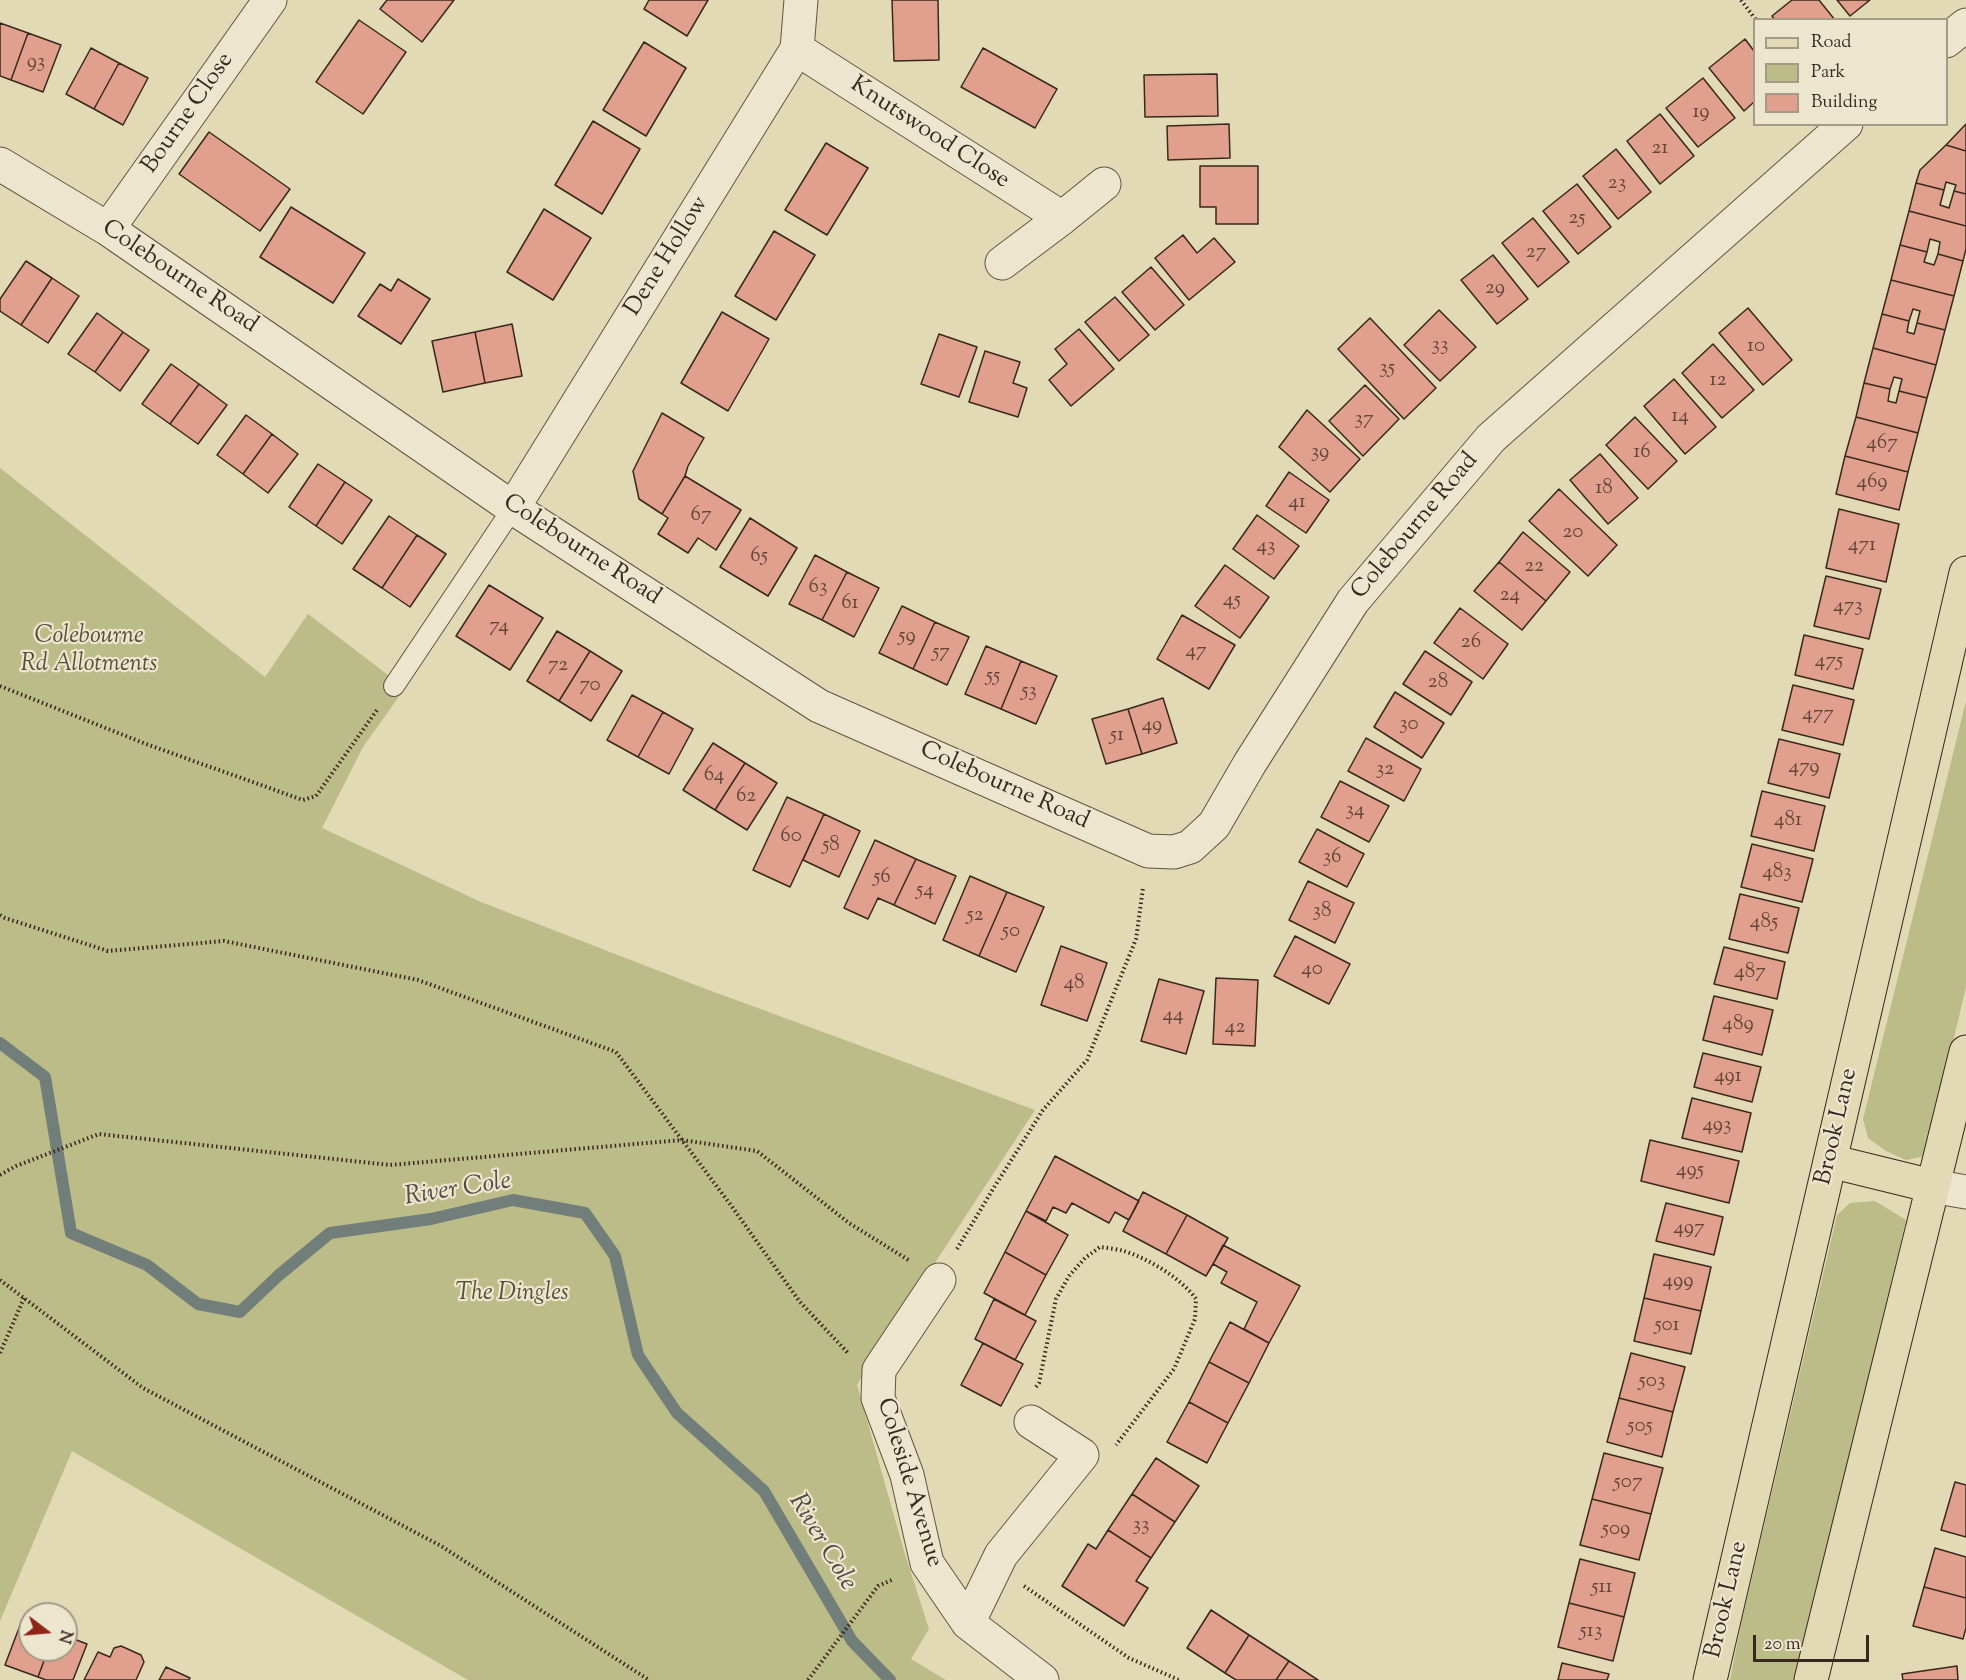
<!DOCTYPE html>
<style>
body{margin:0}
#map{position:relative;width:1966px;height:1680px;overflow:hidden;background:#e2d9b5;font-family:"Sorts Mill Goudy",serif}
canvas{display:block}
.legend{position:absolute;left:1753px;top:18px;width:195px;height:108px;box-sizing:border-box;background:#ece6cf;border:2px solid #a49a88;margin:0;padding:8px 10px;list-style:none;font-size:18px;color:#39281e}
.legend li{display:flex;align-items:center;gap:12px;height:30px}
.legend b{width:30px;border:2px solid #a49a88}
.north{position:absolute;left:18px;top:1602px;width:60px;height:60px;box-sizing:border-box;background:#ece6cf;border:2px solid #a49a88;border-radius:50%;rotate:106deg;font-size:16px;font-weight:700;line-height:24px;text-align:center;color:#39281e}
.north::after{content:'';display:block;margin:auto;width:21px;height:27px;background:#8f2418;clip-path:polygon(50% 0,100% 100%,50% 72%,0 100%)}
.scale{position:absolute;left:1753px;top:1635px;width:116px;height:27px;box-sizing:border-box;border:3px solid #39281e;border-top:0;padding-left:8px;font-size:18px;line-height:21px;white-space:nowrap;color:#39281e;-webkit-text-stroke:4px #ece6cf;paint-order:stroke}
</style>
<div id="map">
<canvas width="1966" height="1680"></canvas>
<ul class="legend">
<li><b style="height:8px;background:#e2d9b5"></b>Road</li>
<li><b style="height:16px;background:#bcbc88"></b>Park</li>
<li><b style="height:16px;background:#e1a08d"></b>Building</li>
</ul>
<div class="north">N</div>
<div class="scale">20 m</div>
</div>
<script>
const ctx = document.querySelector('canvas').getContext('2d');
ctx.lineJoin = 'round';
function fill(path, color) { ctx.fillStyle = color; ctx.fill(path, 'evenodd'); }
function strokePath(path, color, width, dash) { ctx.strokeStyle = color; ctx.lineWidth = width; ctx.lineCap = dash ? 'butt' : 'round'; ctx.setLineDash(dash || []); ctx.stroke(path); }
function label(font, color, halo, rows, align = 'center') {
  ctx.font = font + ' "Sorts Mill Goudy",serif'; ctx.lineWidth = 4.5; ctx.setLineDash([]); ctx.textBaseline = 'middle'; ctx.strokeStyle = halo; ctx.fillStyle = color; for (const [text, x, y, turn = 0] of rows) {
    ctx.save(); ctx.translate(x, y); ctx.rotate((+turn || 0) * Math.PI / 180); ctx.textAlign = isNaN(turn) ? turn : align; if (halo) ctx.strokeText(text, 0, 0); ctx.fillText(text, 0, 0); ctx.restore();
  }
}
fill(new Path2D(`
 M0,468L265,677L308,614L405,688L363,747L322,828L481,902L698,986L1035,1110L891,1330L857,1385L904,1551L929,1629L911,1659L946,1680H468L72,1451L0,1621Z
 M1966,701V987L1926,1156L1906,1160L1886,1151L1868,1138L1863,1119Z
 M1875,1201L1906,1220L1796,1680H1730L1741,1624L1837,1215L1850,1203Z`), '#bcbc88');
strokePath(new Path2D(`
 M0,1043L45,1077L71,1233L147,1265L198,1304L240,1312L279,1275L330,1233L431,1219L513,1200L585,1213L615,1256L638,1355L677,1413L764,1491L852,1641L890,1680`), '#727e7a', 12);
const building = new Path2D(`
 M387,0H454L422,42L380,9Z
 M649,0H708L687,36L644,9Z
 M892,0H938L939,60L894,61Z
 M1792,0H1819L1835,20H1775L1772,16Z
 M1837,0H1870L1850,16Z
 M359,20L406,52L363,114L316,82Z
 M0,23L28,33L11,80L0,76Z
 M28,33L61,45L43,92L11,80Z
 M1745,39L1754,51V102L1744,111L1709,68Z
 M644,42L686,68L646,136L603,110Z
 M91,48L119,63L94,109L66,94Z
 M983,48L1057,89L1035,128L961,87Z
 M119,63L148,78L123,125L94,109Z
 M1217,74L1218,116L1145,117L1144,75Z
 M1703,78L1735,118L1698,147L1666,108Z
 M1660,114L1694,156L1660,184L1627,141Z
 M593,121L640,149L602,214L555,185Z
 M1229,124L1230,158L1168,160L1167,126Z
 M1966,124V151L1946,145Z
 M209,132L290,189L260,231L179,174Z
 M826,143L868,168L827,235L785,210Z
 M1946,145L1966,151V194L1954,191L1956,185L1946,182L1944,190L1916,183L1920,170Z
 M1616,149L1651,192L1618,219L1583,176Z
 M1200,166H1258V224H1216V207H1200Z
 M1916,183L1944,190L1940,205L1949,208L1954,191L1966,194V226L1909,211Z
 M1577,184L1611,227L1578,254L1543,211Z
 M291,207L365,253L333,303L260,257Z
 M544,209L591,238L553,300L507,272Z
 M1909,211L1966,226V249L1963,261L1938,254L1940,242L1930,239L1927,252L1900,245Z
 M1533,218L1569,262L1538,287L1502,243Z
 M774,231L815,255L776,320L735,296Z
 M1183,235L1197,253L1214,238L1235,262L1189,300L1155,258Z
 M1900,245L1927,252L1924,262L1934,265L1938,254L1963,261L1954,296L1891,280Z
 M1493,255L1528,299L1497,324L1461,280Z
 M26,261L52,278L21,325L0,311V299Z
 M1151,267L1184,305L1155,330L1122,292Z
 M52,278L79,296L48,343L21,325Z
 M398,279L430,299L401,344L358,316L380,284L391,291Z
 M1891,280L1954,296L1945,330L1917,323L1920,311L1913,309L1909,321L1882,314Z
 M1115,297L1149,335L1119,361L1085,322Z
 M1748,308L1792,360L1763,385L1719,333Z
 M1439,310L1476,347L1440,381L1404,345Z
 M722,312L769,339L728,411L681,383Z
 M97,313L123,332L95,372L68,354Z
 M1882,314L1909,321L1907,332L1914,334L1917,323L1945,330L1936,365L1873,348Z
 M1370,318L1436,388L1404,419L1338,349Z
 M512,324L522,376L485,383L475,332Z
 M1079,329L1114,369L1071,406L1049,380L1067,364L1055,349Z
 M123,332L149,350L120,391L95,372Z
 M475,332L485,383L443,392L432,341Z
 M939,334L977,347L959,397L921,384Z
 M1713,344L1754,390L1722,418L1682,373Z
 M1873,348L1936,365L1927,398L1899,391L1902,379L1894,377L1890,389L1864,383Z
 M985,351L1020,362L1013,383L1027,388L1018,417L969,402Z
 M171,364L199,384L170,424L142,404Z
 M1674,379L1716,427L1685,454L1644,406Z
 M1864,383L1890,389L1888,401L1896,403L1899,391L1927,398L1918,433L1856,417Z
 M199,384L227,405L198,444L170,424Z
 M1365,385L1399,419L1363,456L1329,421Z
 M1307,410L1360,459L1330,492L1279,447Z
 M662,413L704,438L688,466L685,476L662,514L639,499L633,471Z
 M246,415L272,434L243,474L217,455Z
 M1635,417L1677,461L1648,489L1606,445Z
 M1856,417L1918,433L1908,472L1845,456Z
 M272,434L298,454L268,493L243,474Z
 M1600,454L1638,498L1608,524L1570,480Z
 M1845,456L1908,472L1899,510L1836,494Z
 M318,464L345,482L316,526L289,507Z
 M1289,472L1329,500L1306,533L1266,506Z
 M685,476L741,510L716,550L698,538L688,553L658,534L668,518L662,514Z
 M345,482L372,500L342,544L316,526Z
 M1559,489L1617,545L1588,576L1529,521Z
 M1839,509L1899,524L1886,582L1826,568Z
 M1257,515L1299,546L1274,579L1233,549Z
 M389,516L417,535L382,588L353,569Z
 M750,518L797,548L768,596L720,567Z
 M1523,532L1570,572L1546,601L1499,562Z
 M417,535L446,554L410,607L382,588Z
 M815,555L847,572L822,620L789,604Z
 M1499,562L1546,601L1522,630L1474,591Z
 M1225,565L1269,597L1240,638L1195,606Z
 M847,572L879,588L854,637L822,620Z
 M1826,576L1881,589L1869,639L1814,626Z
 M489,585L543,618L510,670L456,636Z
 M902,606L935,622L913,669L879,653Z
 M1460,608L1508,644L1483,679L1434,643Z
 M1182,615L1235,645L1209,689L1157,659Z
 M935,622L969,637L947,685L913,669Z
 M557,631L590,651L559,701L527,681Z
 M1804,635L1863,649L1853,689L1795,675Z
 M986,646L1021,661L1001,709L965,694Z
 M590,651L622,671L591,721L559,701Z
 M1425,651L1472,682L1451,715L1403,684Z
 M1021,661L1057,676L1036,724L1001,709Z
 M1793,685L1854,700L1843,745L1782,730Z
 M1395,692L1444,723L1422,758L1374,727Z
 M632,695L663,712L638,757L607,740Z
 M1163,698L1177,743L1142,754L1128,709Z
 M1128,709L1142,754L1106,764L1092,719Z
 M663,712L693,729L669,774L638,757Z
 M1366,738L1421,769L1404,801L1348,771Z
 M1779,739L1840,754L1829,798L1768,783Z
 M713,743L745,763L715,810L683,790Z
 M745,763L777,783L747,830L715,810Z
 M1340,781L1389,806L1369,842L1321,817Z
 M1762,791L1825,806L1814,851L1751,836Z
 M787,797L824,814L790,887L753,870Z
 M824,814L860,831L839,877L803,860Z
 M1317,829L1364,854L1347,887L1299,862Z
 M875,840L916,859L894,905L878,898L868,919L844,908Z
 M1752,844L1813,859L1802,902L1741,887Z
 M916,859L956,876L935,924L894,905Z
 M970,876L1007,892L979,956L943,940Z
 M1308,881L1354,903L1335,943L1289,920Z
 M1007,892L1044,907L1016,972L979,956Z
 M1740,894L1799,908L1788,953L1729,939Z
 M1295,936L1350,964L1329,1004L1274,976Z
 M1061,946L1107,963L1087,1021L1041,1005Z
 M1724,947L1785,962L1777,999L1714,984Z
 M1216,978L1258,980L1255,1046L1213,1044Z
 M1159,979L1204,991L1186,1054L1141,1041Z
 M1714,996L1773,1010L1762,1055L1703,1040Z
 M1703,1053L1761,1067L1752,1102L1694,1087Z
 M1692,1098L1751,1113L1742,1152L1682,1138Z
 M1650,1140L1739,1161L1729,1203L1641,1181Z
 M1055,1156L1139,1201L1129,1220L1115,1212L1109,1223L1072,1203L1066,1213L1053,1207L1046,1221L1026,1211Z
 M1143,1192L1187,1215L1166,1254L1123,1231Z
 M1666,1203L1723,1217L1714,1255L1656,1241Z
 M1026,1211L1068,1235L1046,1275L1005,1252Z
 M1187,1215L1228,1238L1206,1276L1166,1254Z
 M1223,1245L1300,1286L1269,1343L1244,1329L1257,1302L1221,1283L1227,1272L1213,1264Z
 M1005,1252L1046,1275L1025,1315L984,1293Z
 M1654,1254L1711,1267L1701,1311L1644,1298Z
 M1644,1298L1701,1311L1691,1354L1634,1341Z
 M994,1299L1036,1321L1015,1360L975,1339Z
 M1230,1322L1269,1343L1249,1383L1209,1362Z
 M983,1343L1023,1364L1001,1406L961,1385Z
 M1631,1353L1685,1367L1673,1412L1619,1398Z
 M1209,1362L1249,1383L1228,1423L1189,1402Z
 M1619,1398L1673,1412L1662,1457L1607,1442Z
 M1189,1402L1228,1423L1207,1463L1167,1442Z
 M1604,1453L1663,1468L1651,1514L1592,1499Z
 M1156,1458L1199,1486L1175,1522L1132,1494Z
 M1955,1482L1966,1485V1537L1941,1530Z
 M1132,1494L1175,1522L1151,1558L1108,1530Z
 M1592,1499L1651,1514L1639,1560L1580,1545Z
 M1108,1530L1151,1558L1136,1581L1148,1588L1124,1626L1062,1586L1088,1544L1096,1549Z
 M1935,1548L1966,1557V1598L1924,1587Z
 M1580,1559L1635,1573L1624,1617L1569,1603Z
 M1924,1587L1966,1598V1628L1963,1639L1913,1626Z
 M1569,1603L1624,1617L1613,1661L1558,1647Z
 M1211,1610L1249,1635L1225,1673L1187,1648Z
 M22,1620L30,1623V1650H48L38,1677L5,1665Z
 M1249,1635L1289,1661L1276,1680H1236L1225,1673Z
 M66,1636L87,1644L73,1680H46L38,1677L48,1650H66Z
 M121,1646L141,1655L144,1662L136,1680H84L98,1652L110,1657L114,1648Z
 M1289,1661L1318,1680H1276Z
 M1562,1663L1609,1674L1607,1680H1558Z
 M1957,1666L1958,1680H1903L1902,1674Z
 M166,1667L190,1678L189,1680H159Z`);
fill(building, '#e1a08d');
strokePath(building, '#39281e', 1.5);
const lane = new Path2D(`
 M394,686L513,508`);
const street = new Path2D(`
 M1946,41L1966,25
 M797,49L1062,218
 M0,164L108,229L513,508L819,706L1148,851L1174,852L1190,847L1214,825L1250,763L1353,601L1491,438L1846,124
 M108,229L270,0
 M1002,263L1062,218L1104,184
 M513,508L797,49L801,0
 M1932,1186L1966,1192
 M939,1280L879,1370L878,1398L907,1475L927,1563L968,1623L1042,1680
 M968,1623L1001,1555L1082,1455L1031,1422`);
const primary = new Path2D(`
 M1830,1161L1932,1186
 M1710,1680L1966,573
 M1811,1680L1966,1052`);
strokePath(lane, '#635444', 22);
strokePath(street, '#635444', 35);
strokePath(primary, '#39281e', 35);
strokePath(new Path2D(`
 M1741,0L1756,20
 M0,686L146,744L303,800L316,796L377,710
 M0,915L5,918L108,951L224,941L418,980L616,1052L730,1204L800,1302L848,1353
 M0,1175L16,1166L99,1134L390,1165L682,1140L757,1151L849,1223L910,1261
 M957,1249L993,1189L1043,1110L1087,1060L1136,939L1143,888
 M0,1280L143,1388L441,1546L649,1680
 M0,1353L24,1298
 M1036,1387L1039,1383L1056,1299L1069,1276L1085,1258L1100,1247C1108,1248 1117,1249 1124,1251C1149,1259 1181,1278 1196,1299L1195,1319L1174,1369L1116,1445
 M1024,1586L1129,1658L1179,1680
 M808,1680L878,1586L894,1579`), '#39281e', 4, [1.5, 3]);
strokePath(lane, '#ece6cf', 20);
strokePath(street, '#ece6cf', 33);
strokePath(primary, '#e2d9b5', 33);
label('21px', '#63463a', null, [
 ["93",36,63],
 ["19",1701,113],
 ["21",1660,149],
 ["23",1617,184],
 ["25",1577,219],
 ["27",1536,253],
 ["29",1495,289],
 ["33",1440,346],
 ["10",1756,347],
 ["35",1387,369],
 ["12",1718,381],
 ["14",1680,417],
 ["37",1364,420],
 ["467",1882,444],
 ["39",1320,453],
 ["16",1642,453],
 ["469",1872,483],
 ["18",1604,489],
 ["41",1297,503],
 ["67",701,516],
 ["20",1573,533],
 ["471",1862,546],
 ["43",1266,547],
 ["65",759,557],
 ["22",1534,567],
 ["63",818,588],
 ["24",1510,596],
 ["45",1232,601],
 ["61",850,604],
 ["473",1848,607],
 ["74",499,627],
 ["59",907,637],
 ["26",1471,643],
 ["47",1196,652],
 ["57",941,653],
 ["475",1829,662],
 ["72",558,666],
 ["55",993,677],
 ["28",1438,683],
 ["70",590,686],
 ["53",1029,692],
 ["477",1818,715],
 ["30",1409,725],
 ["49",1152,726],
 ["51",1117,736],
 ["479",1804,768],
 ["32",1385,770],
 ["64",714,776],
 ["62",746,797],
 ["34",1355,811],
 ["481",1788,821],
 ["60",791,837],
 ["58",831,846],
 ["36",1332,858],
 ["483",1777,873],
 ["56",882,878],
 ["54",925,891],
 ["38",1322,912],
 ["52",975,916],
 ["485",1764,923],
 ["50",1011,932],
 ["40",1312,970],
 ["487",1750,973],
 ["48",1074,984],
 ["44",1173,1016],
 ["489",1738,1025],
 ["42",1235,1028],
 ["491",1728,1077],
 ["493",1717,1126],
 ["495",1690,1171],
 ["497",1689,1229],
 ["499",1678,1282],
 ["501",1667,1326],
 ["503",1652,1382],
 ["505",1640,1427],
 ["507",1628,1483],
 ["33",1141,1526],
 ["509",1616,1530],
 ["511",1602,1588],
 ["513",1591,1632]
]);
label('24px', '#39281e', '#ece6cf', [
 ["Bourne Close",189,114,-55],
 ["Knutswood Close",929,134,33],
 ["Dene Hollow",668,257,-58],
 ["Colebourne Road",179,278,34],
 ["Colebourne Road",1416,527,-50],
 ["Colebourne Road",581,551,33],
 ["Colebourne Road",1004,787,24],
 ["Brook Lane",1838,1127,-77],
 ["Coleside Avenue",908,1483,73],
 ["Brook Lane",1728,1600,-77]
]);
label('italic 24px', '#5a4d38', '#ece6cf', [
 ["Colebourne",89,638],
 ["Rd Allotments",89,666],
 ["The Dingles",512,1295]
]);
label('italic 26px', '#514c44', '#ece6cf', [
 ["River Cole",458,1191,-9],
 ["River Cole",821,1543,59]
]);
</script>
